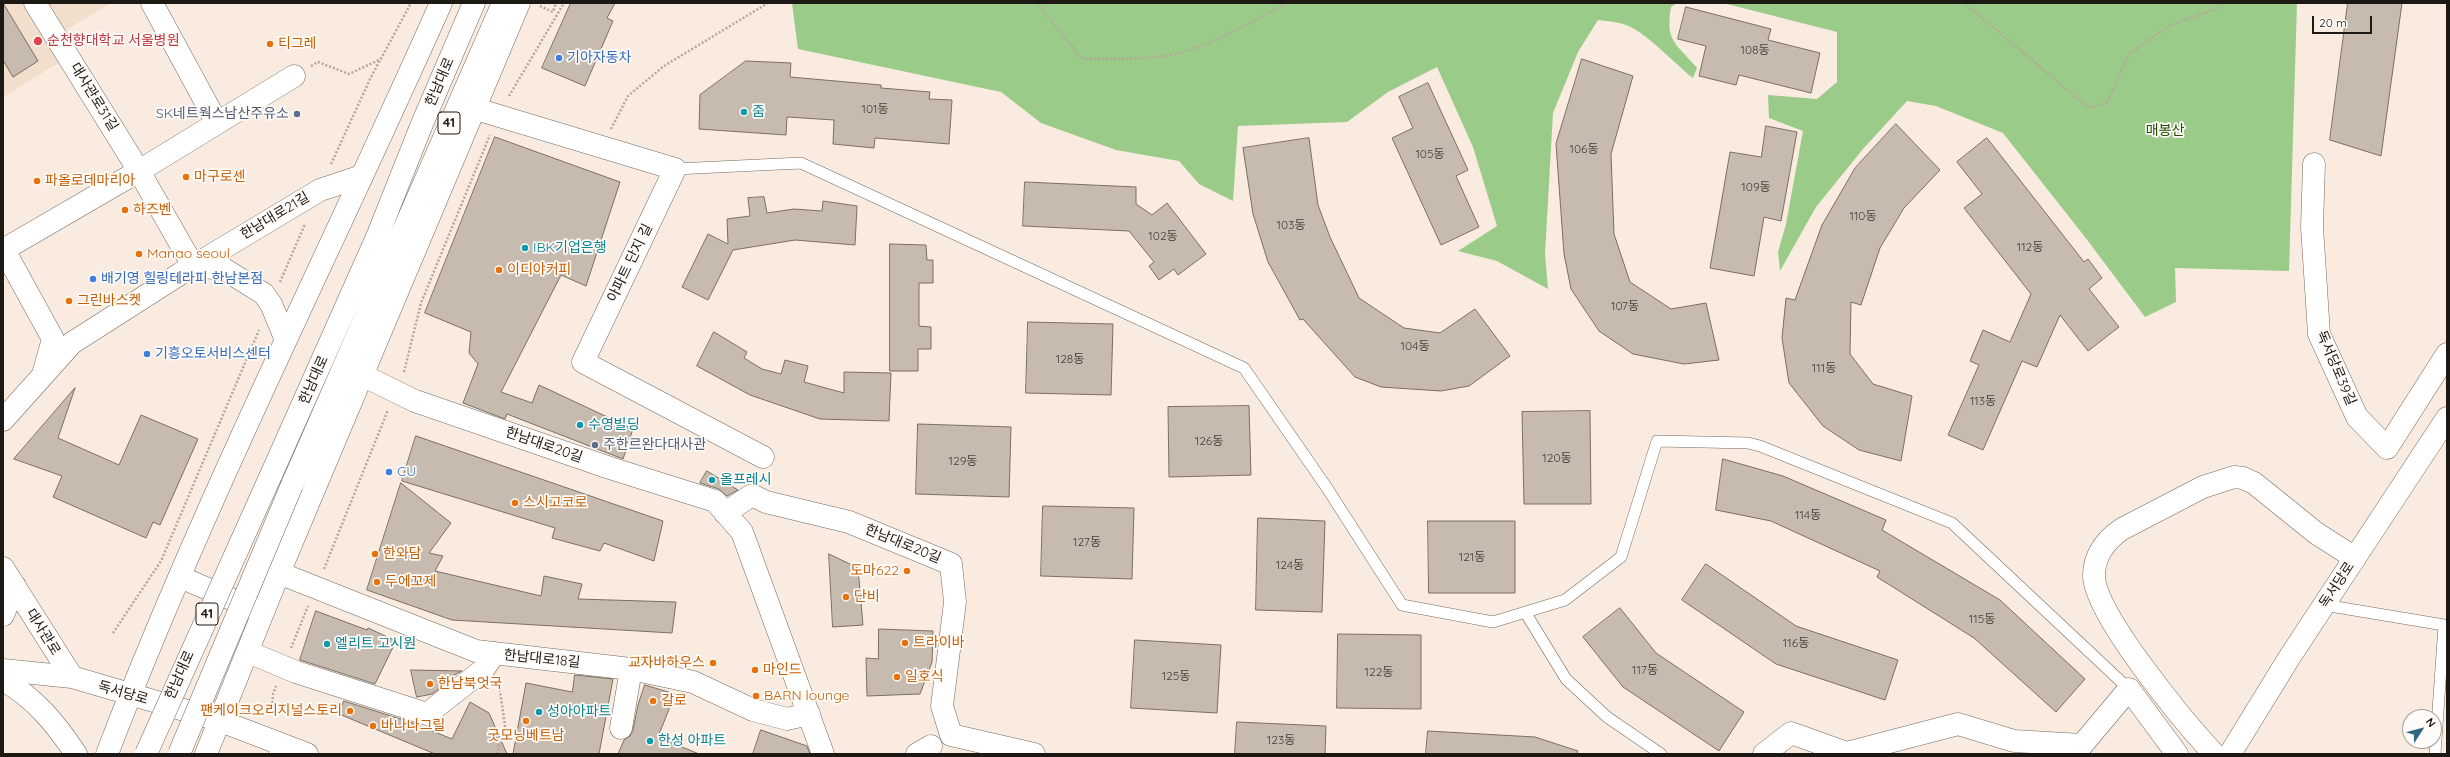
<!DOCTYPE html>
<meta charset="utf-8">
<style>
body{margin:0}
#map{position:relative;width:2450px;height:757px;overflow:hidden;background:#f9ebdf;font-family:Quicksand,sans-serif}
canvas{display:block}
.frame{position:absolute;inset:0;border:4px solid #1c1813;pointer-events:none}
.north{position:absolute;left:2402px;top:709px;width:40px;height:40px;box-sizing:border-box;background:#fefbf8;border:1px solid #a4a09c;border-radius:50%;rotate:54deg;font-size:11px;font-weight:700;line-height:16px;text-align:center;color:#1c1813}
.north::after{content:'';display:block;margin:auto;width:14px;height:18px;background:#2f6781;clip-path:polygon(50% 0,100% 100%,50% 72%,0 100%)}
.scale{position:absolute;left:2312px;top:16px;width:60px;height:18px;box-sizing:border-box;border:2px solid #1c1813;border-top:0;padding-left:5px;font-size:12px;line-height:14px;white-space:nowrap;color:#1c1813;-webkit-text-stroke:3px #fefbf8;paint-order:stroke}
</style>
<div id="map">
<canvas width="2450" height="757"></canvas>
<div class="frame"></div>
<div class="north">N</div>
<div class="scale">20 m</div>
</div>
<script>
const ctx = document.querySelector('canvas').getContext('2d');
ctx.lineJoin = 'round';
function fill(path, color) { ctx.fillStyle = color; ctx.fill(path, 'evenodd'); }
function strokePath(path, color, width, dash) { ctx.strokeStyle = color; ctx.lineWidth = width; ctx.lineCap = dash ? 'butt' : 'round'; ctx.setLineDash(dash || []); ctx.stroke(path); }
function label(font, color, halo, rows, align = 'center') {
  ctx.font = font + ' Quicksand,"Noto Sans KR",sans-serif'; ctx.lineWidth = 3.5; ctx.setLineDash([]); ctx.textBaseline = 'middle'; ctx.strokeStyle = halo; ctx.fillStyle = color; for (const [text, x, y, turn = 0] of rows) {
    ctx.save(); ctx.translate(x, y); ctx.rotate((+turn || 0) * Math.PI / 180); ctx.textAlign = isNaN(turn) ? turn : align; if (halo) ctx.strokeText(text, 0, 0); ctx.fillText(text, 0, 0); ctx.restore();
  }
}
fill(new Path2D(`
 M3,3H111L66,30L78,51L3,97Z`), '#f2decc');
fill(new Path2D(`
 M792,3H1677L1671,7C1665,42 1676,43 1697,68L1693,78C1675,64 1646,32 1626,25C1617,22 1607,21 1598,20L1578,52L1553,113L1545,254L1548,289L1497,261L1458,251L1497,226L1473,147L1437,67L1388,92L1347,122L1238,126L1233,201L1199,184L1179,161L1116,150L1041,123L1001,92L798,49Z
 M1723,3H2297L2289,271L2175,268L2176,302L2145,317L2085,237L2003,133L1936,106L1907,101L1863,149L1816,207L1780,271L1778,252L1786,224L1803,131L1769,118L1768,95L1817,99L1837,82V32Z`), '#9bcb88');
const building = new Path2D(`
 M3,3L38,61L13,77L3,60Z
 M571,3H615L607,18L613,21L585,86L542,68Z
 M2348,3H2402L2381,156L2330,140Z
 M1686,7L1771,29L1768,40L1820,53L1811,93L1739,75L1736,85L1699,76L1706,46L1678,39Z
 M1582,59L1633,76L1611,154L1614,234L1630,282L1671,309L1706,303L1719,360L1684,364L1633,354L1599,331L1571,289L1564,254L1556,144Z
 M746,61L791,63L790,77L881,85V88L930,92L929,99L952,100L949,144L875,138L874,148L833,144L834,120L787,117L786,135L699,129L700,95Z
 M1428,83L1468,170L1456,176L1479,227L1441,245L1392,138L1413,128L1399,97Z
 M1896,124L1940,170L1904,208L1880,248L1861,305L1851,302L1850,354L1873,384L1912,396L1901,461L1859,450L1823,426L1789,383L1782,338L1786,298L1795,300L1822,225L1855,168Z
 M1766,126L1797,132L1781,221L1764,217L1754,276L1710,268L1730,152L1761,157Z
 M495,137L620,182L586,286L561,275L501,392L532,403L539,385L633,429L623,459L507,414L505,419L463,403L478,364L469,353L471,332L425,313Z
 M1309,138L1318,205L1330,237L1359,298L1404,328L1440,333L1475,309L1510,356L1469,386L1441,391L1381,387L1355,377L1303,319L1300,320L1268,262L1253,214L1243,148Z
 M1987,138L2084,262L2088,259L2102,278L2089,289L2119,327L2088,351L2060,315L2037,367L2022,361L1983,450L1948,435L1979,365L1970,361L1983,330L2010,342L2031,294L1964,208L1982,194L1957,162Z
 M1025,182L1136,187V204L1152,215L1167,203L1206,254L1178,275L1174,269L1159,280L1149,266L1154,262L1129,231L1023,226Z
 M764,197L767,213L794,209L822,211L823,201L857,206L855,245L795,240L733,250L708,300L682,287L708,234L728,244L727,219L750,216L748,198Z
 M890,244L926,245L927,260H933V283H919V326L931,327V349H918V371H890Z
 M1028,322L1113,324L1111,395L1026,393Z
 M714,332L747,352L744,358L762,369L781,374L785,360L808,366L804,382L844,393V372L891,373L889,421L820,419L750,395L697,366Z
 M75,388L58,438L119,465L141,415L198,439L160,525L153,522L146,538L53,497L62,476L14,459Z
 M1249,406L1251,475L1169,477L1168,407Z
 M1590,411L1591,504H1524L1522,412Z
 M918,424L1011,427L1009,497L916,494Z
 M416,436L663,521L654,561L604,543L600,551L552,538L555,528L402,481Z
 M1723,459L1783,476L1886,520L1882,530L2000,600L2085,679L2056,712L1974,638L1877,577L1880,571L1771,521L1716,510Z
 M707,471L738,490L727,496L719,489L700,483Z
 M401,483L451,523L429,553L443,556L435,571L541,596L544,576L582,584L578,599L676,602L672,633L452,620L367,590Z
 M1043,506L1134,508L1132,579L1041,576Z
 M1258,518L1325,521L1322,612L1256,610Z
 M1428,521H1515V593H1429Z
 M829,554L858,568L863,625L833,627Z
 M1706,564L1796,626L1898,660L1885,700L1776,664L1682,600Z
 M1620,608L1656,653L1744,712L1719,751L1623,687L1583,637Z
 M316,611L367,630L368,628L396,641L375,684L300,660Z
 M879,629L933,631L932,662L920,694L867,696L866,658L878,659Z
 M1338,634L1421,635V709L1337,708Z
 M1135,640L1221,645L1217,713L1131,708Z
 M411,670L462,671L439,683L443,686L432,694L417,697Z
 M575,675L613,679L599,754H513L526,683L572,692Z
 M645,685L675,694L658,737L699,754H618L624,740L630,736L633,730L638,705Z
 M344,701L413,723L452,739L470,702L489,713L507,754H435L339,714Z
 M1237,722L1326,726L1325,754H1235Z
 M761,730L807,746L810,754H753Z
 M1428,731L1535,737L1578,751L1577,754H1426Z`);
fill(building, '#c7baae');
strokePath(building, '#7b6f64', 1);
const lane = new Path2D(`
 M675,169L801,163L1244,368L1327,488L1402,605L1493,622L1565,600L1621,557L1657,441L1748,443L1760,446L1952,523L2129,689
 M2324,605L2444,625
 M1525,612L1566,679L1607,717L1661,754
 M2435,754L2444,625L2447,626`);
const street = new Path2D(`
 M35,3L139,171L193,266
 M152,3L217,123
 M476,109L675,169L583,362L763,457
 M2314,164L2312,227L2319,334L2357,417L2387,448L2447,354
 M3,248L53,339L44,371
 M3,250L139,171L294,76
 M362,375L415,401L610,468L715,501L742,532L823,754
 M3,420L72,343L180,274L320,190L362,176
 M725,513L752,495L766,502L849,522L951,564L955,602L942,706L951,735L1034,754
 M279,573L476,651L631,669L693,682L753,710L787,719L809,714
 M248,652L296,672L427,714L483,670L495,653
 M621,728L631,669
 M917,754L931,746
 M1764,754L1791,733L1847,753L1958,724L2014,741L2082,745L2129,689L2177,754
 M2214,754C2186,724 2095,615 2094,576C2094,555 2106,540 2122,529L2203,487L2234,477L2243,478L2254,483L2316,533L2355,558`);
const secondary = new Path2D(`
 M3,568L72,677
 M3,615L15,586
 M3,670L72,677L218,720L307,754
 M2230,754L2289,658L2447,418`);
const primary = new Path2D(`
 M193,266L224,269L264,294L271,304L286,340
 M271,475L377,237L422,124L474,3
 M292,485L503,3
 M180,577L259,611
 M3,680C35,698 56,724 76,754
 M107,754C205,498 330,253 441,3
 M206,754L279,573L519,3
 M280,754L296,750`);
strokePath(lane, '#75695f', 12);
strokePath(street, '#75695f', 23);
strokePath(secondary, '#75695f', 23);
strokePath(primary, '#75695f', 23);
strokePath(new Path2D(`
 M1037,3L1082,59C1114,58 1149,61 1180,53C1215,43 1254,21 1286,3
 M1964,3L2089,108L2107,103L2129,54L2170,25L2217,9L2221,3
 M540,6L553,12L556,3
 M311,66L318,62L349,74L381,59
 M509,96L564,3
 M611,129L628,96L664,66L768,3
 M331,164L371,77L411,3
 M280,282L305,224
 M404,372L421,303L490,135
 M324,569L388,410
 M113,633L161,561L259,330
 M291,648L308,606
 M272,711L273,694L276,686
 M497,754L505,726L499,684`), '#b3a89e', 2.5, [2, 2]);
strokePath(lane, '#fff', 11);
strokePath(street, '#fff', 22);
strokePath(secondary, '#fff', 22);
strokePath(primary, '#fff', 22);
const primaryBridge = new Path2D(`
 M146,754L271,475
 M179,754L292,485`);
strokePath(primaryBridge, '#75695f', 23, []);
strokePath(primaryBridge, '#fff', 22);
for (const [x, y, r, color] of [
 [38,41,5,"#e0444e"],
 [270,44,4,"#e8710a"],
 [559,58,4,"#3f7fe0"],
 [744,112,4,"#0f9aa8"],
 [297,114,4,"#5c6f8a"],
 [186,177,4,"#e8710a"],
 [37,181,4,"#e8710a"],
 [125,210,4,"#e8710a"],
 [525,248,4,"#0f9aa8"],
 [139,254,4,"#e8710a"],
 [499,270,4,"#e8710a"],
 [93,279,4,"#3f7fe0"],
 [69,301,4,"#e8710a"],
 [147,354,4,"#3f7fe0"],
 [580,425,4,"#0f9aa8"],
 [595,445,4,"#5c6f8a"],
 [389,472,4,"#3f7fe0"],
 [712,480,4,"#0f9aa8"],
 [515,503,4,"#e8710a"],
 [375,554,4,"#e8710a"],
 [907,571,4,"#e8710a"],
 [377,582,4,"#e8710a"],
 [846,597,4,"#e8710a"],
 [905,643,4,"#e8710a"],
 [327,644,4,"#0f9aa8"],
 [713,663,4,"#e8710a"],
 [755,670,4,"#e8710a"],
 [897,677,4,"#e8710a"],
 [430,684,4,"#e8710a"],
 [756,696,4,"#e8710a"],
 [653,701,4,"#e8710a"],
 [350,711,4,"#e8710a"],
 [539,712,4,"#0f9aa8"],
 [526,721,4,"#e8710a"],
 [373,726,4,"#e8710a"],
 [650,741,4,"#0f9aa8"]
]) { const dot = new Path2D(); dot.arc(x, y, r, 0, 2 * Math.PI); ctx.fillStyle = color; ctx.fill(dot); strokePath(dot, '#fefbf8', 1.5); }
label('12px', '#47403a', null, [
 ["108동",1755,50],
 ["101동",875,109],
 ["106동",1584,149],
 ["105동",1430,154],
 ["109동",1756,187],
 ["110동",1863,216],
 ["103동",1291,225],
 ["102동",1163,236],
 ["112동",2030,247],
 ["107동",1625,306],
 ["104동",1415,346],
 ["128동",1070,359],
 ["111동",1824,368],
 ["113동",1983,401],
 ["126동",1209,441],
 ["120동",1557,458],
 ["129동",963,461],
 ["114동",1808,515],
 ["127동",1087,542],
 ["121동",1472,557],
 ["124동",1290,565],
 ["115동",1982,619],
 ["116동",1796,643],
 ["117동",1645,670],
 ["122동",1379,672],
 ["125동",1176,676],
 ["123동",1281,740]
]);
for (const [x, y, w] of [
 [449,123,22],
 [207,614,22]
]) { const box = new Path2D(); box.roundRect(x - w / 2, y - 11, w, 22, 3); ctx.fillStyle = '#fefbf8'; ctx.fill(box); strokePath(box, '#1c1813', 1); }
label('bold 13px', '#1c1813', null, [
 ["41",449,123],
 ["41",207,614]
]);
label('14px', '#be3a42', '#fefbf8', [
 ["순천향대학교 서울병원",47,41]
], 'left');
label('14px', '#c56008', '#fefbf8', [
 ["티그레",278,44],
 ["마구로센",194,177],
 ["파올로데마리아",45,181],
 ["하즈벤",133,210],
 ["Manao seoul",147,254],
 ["이디야커피",507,270],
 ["그린바스켓",77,301],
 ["스시고코로",523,503],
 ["한와담",383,554],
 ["도마622",899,571,"right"],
 ["두에꼬제",385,582],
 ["단비",854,597],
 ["트라이바",913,643],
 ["교자바하우스",705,663,"right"],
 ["마인드",763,670],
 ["일호식",905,677],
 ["한남북엇국",438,684],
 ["BARN lounge",764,696],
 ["갈로",661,701],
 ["팬케이크오리지널스토리",342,711,"right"],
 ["바나나그릴",381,726],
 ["굿모닝베트남",526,736,"center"]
], 'left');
label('14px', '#366cbe', '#fefbf8', [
 ["기아자동차",567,58],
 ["배기영 힐링테라피 한남본점",101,279],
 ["기흥오토서비스센터",155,354],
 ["CU",397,472]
], 'left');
label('14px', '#1c1813', '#fefbf8', [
 ["한남대로",440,82,-67],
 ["대사관로31길",94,97,58],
 ["한남대로21길",275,216,-31],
 ["아파트 단지 길",630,263,-64],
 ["독서당로39길",2336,368,67],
 ["한남대로",314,380,-66],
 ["한남대로20길",544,445,19],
 ["한남대로20길",903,544,22],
 ["독서당로",2337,585,-57],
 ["대사관로",43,632,58],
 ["한남대로18길",542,659,6],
 ["한남대로",180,675,-66],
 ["독서당로",123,693,16]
]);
label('14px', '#0d838f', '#fefbf8', [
 ["줌",752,112],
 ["IBK기업은행",533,248],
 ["수영빌딩",588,425],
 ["올프레시",720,480],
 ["엘리트 고시원",335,644],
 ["성아아파트",547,712],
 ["한성 아파트",658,741]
], 'left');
label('14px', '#4e5e75', '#fefbf8', [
 ["SK네트웍스남산주유소",289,114],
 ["주한르완다대사관",603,445,"left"]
], 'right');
label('14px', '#204c04', '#fefbf8', [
 ["매봉산",2165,131]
]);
</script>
